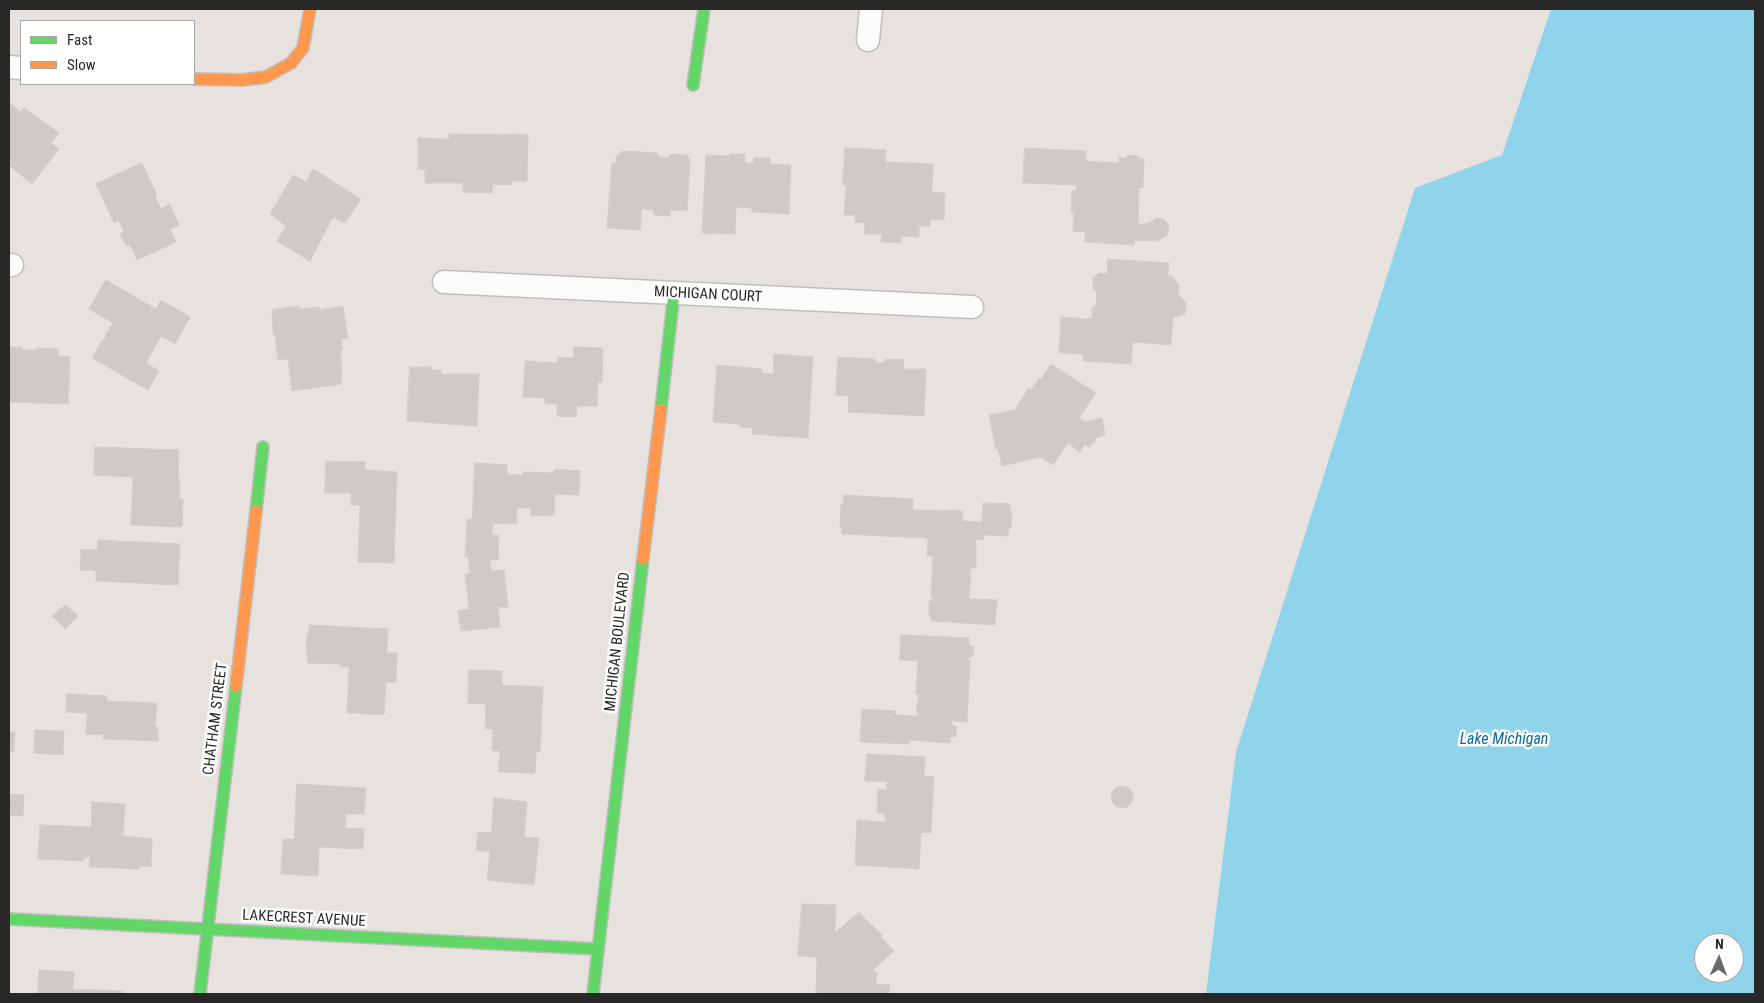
<!DOCTYPE html>
<style>
body{margin:0}
#map{position:relative;width:1764px;height:1003px;overflow:hidden;background:#e7e2dd;font-family:"Roboto Condensed",sans-serif}
canvas{display:block}
.frame{position:absolute;inset:0;border:10px solid #282828;pointer-events:none}
.legend{position:absolute;left:20px;top:20px;width:175px;height:65px;box-sizing:border-box;background:#fff;border:1px solid #a9a9a9;margin:0;padding:6px 9px;list-style:none;font-size:15px;color:#282828}
.legend li{display:flex;align-items:center;gap:10px;height:25px}
.legend b{width:25px;border:1px solid #a9a9a9}
.north{position:absolute;left:1694px;top:933px;width:50px;height:50px;box-sizing:border-box;background:#fff;border:1px solid #a9a9a9;border-radius:50%;rotate:2deg;font-size:14px;font-weight:700;line-height:20px;text-align:center;color:#282828}
.north::after{content:'';display:block;margin:auto;width:18px;height:22px;background:#6b6967;clip-path:polygon(50% 0,100% 100%,50% 72%,0 100%)}
</style>
<div id="map">
<canvas width="1764" height="1003"></canvas>
<div class="frame"></div>
<ul class="legend">
<li><b style="height:6px;background:#63d668"></b>Fast</li>
<li><b style="height:6px;background:#ff974d"></b>Slow</li>
</ul>
<div class="north">N</div>
</div>
<script>
const ctx = document.querySelector('canvas').getContext('2d');
ctx.lineJoin = 'round';
function fill(path, color) { ctx.fillStyle = color; ctx.fill(path, 'evenodd'); }
function strokePath(path, color, width, dash) { ctx.strokeStyle = color; ctx.lineWidth = width; ctx.lineCap = dash ? 'butt' : 'round'; ctx.setLineDash(dash || []); ctx.stroke(path); }
function label(font, color, halo, rows, align = 'center') {
  ctx.font = font + ' "Roboto Condensed",sans-serif'; ctx.lineWidth = 5; ctx.setLineDash([]); ctx.textBaseline = 'middle'; ctx.strokeStyle = halo; ctx.fillStyle = color; for (const [text, x, y, turn = 0] of rows) {
    ctx.save(); ctx.translate(x, y); ctx.rotate((+turn || 0) * Math.PI / 180); ctx.textAlign = isNaN(turn) ? turn : align; if (halo) ctx.strokeText(text, 0, 0); ctx.fillText(text, 0, 0); ctx.restore();
  }
}
fill(new Path2D(`
 M1551,9H1755V994H1206L1236,752L1415,188L1502,155ZM1704,943H1734V973H1704Z`), '#8fd4eb');
const building = new Path2D(`
 M9,102L21,112L24,108L59,133L51,143L59,149L32,184L10,166L9,168Z
 M449,134L528,135L527,181H512V185L493,184L492,193L463,192V183H425V170L418,169V138L449,139Z
 M845,148L886,150L885,162L933,164L932,192L945,193L944,220L931,219L930,226H919V237L901,236V243L881,242L882,234H864L865,223L855,222V215H844L846,185H843Z
 M1025,148L1086,151V161L1119,163V157L1127,158V155L1138,156V159H1144L1143,188H1139L1138,225L1149,223L1156,218L1163,219L1169,225L1168,234L1158,241L1135,240L1134,245L1085,242V232L1073,231L1074,212H1071L1072,190L1076,191L1077,185L1023,183Z
 M623,151L657,153L661,157L668,158L671,154L687,155L689,159H690L687,211L670,210V216L654,215V210L642,209L640,230L607,228L612,163H616V157Z
 M730,154H745V163H753L754,158H770V164L791,165L789,214L752,212V208L736,207L735,234L702,233L706,155L730,156Z
 M142,163L157,195L155,196L161,209L170,204L179,225L170,229L176,242L137,260L130,245L127,247L120,234L124,232L119,221L114,223L96,184Z
 M313,169L361,199L345,223L333,217L310,261L277,241L286,226L270,214L293,175L306,182Z
 M1108,259L1169,263L1168,276H1172L1179,285L1178,294L1186,303L1185,314L1173,318L1171,345L1133,342L1131,364L1083,361V354L1059,353L1061,317L1092,319V308L1096,305L1097,293L1093,288V278L1099,273L1107,274Z
 M106,280L156,309L161,300L190,317L175,344L161,336L146,363L159,371L148,390L92,358L103,339L104,340L106,337L105,336L113,323L89,309Z
 M299,306V309L319,307V310L343,306L348,338L341,339L343,350L340,351L342,367H339L342,370L341,384L292,391L288,359L278,360L275,335L273,333L272,310Z
 M9,347H22V350H36V348L58,349V356L70,357L68,404L9,402Z
 M574,347L603,348L602,382H598L597,406H577L576,417L557,416V404H545V398L523,397L525,361L558,363V357L573,358Z
 M774,354L813,357L808,438L752,434L753,426L751,425V428L740,427L741,425L738,424L713,422L717,365L762,369V373L773,374Z
 M838,357L875,359V362L885,363V359L904,360L903,369H926L924,416L848,412L849,396L836,395Z
 M1051,364L1096,393L1079,418L1085,422L1102,418L1105,435L1095,438V443H1092L1089,448L1085,444L1080,452L1068,443L1053,465L1041,457L1002,466L998,449H996L989,415L1019,409L1016,408L1028,389L1031,390L1039,378L1041,379Z
 M410,367H431V370H442L441,374H479L477,426L407,421Z
 M95,447L179,450L178,481H180L179,499H183L182,527L131,525L133,477L94,475Z
 M326,461L365,462V470L397,472L394,563L358,562L360,505H351V493H325Z
 M475,463L507,465V474L523,475V472L554,473V469L580,471L579,495L555,494L554,515L531,516V508H517L516,524L493,523L492,535H499L498,560H490L491,571L504,570L508,607H498L500,627L461,631L458,611L469,609L465,574L470,573L468,557H465L467,519H472Z
 M844,495L913,499V510L963,511L962,521L982,522L983,503L1010,504V511H1012L1011,528H1009L1008,536L984,535L983,540L976,539V568H971L969,599L997,600L995,625L931,621V616H929V601H932L933,597H931L933,556H927L928,538L842,534V528L840,527L841,504H843Z
 M98,540L180,544L178,585L96,581V571L80,570L81,549L97,550Z
 M66,605L78,616L65,629L52,616Z
 M310,625L388,629L387,653H397L396,683L386,682L384,715L347,713L349,667H341V664L308,663L306,643Z
 M901,635L969,638V645L974,647L973,656L968,658V660L970,661L967,722L951,721V724L957,727L956,736L950,738L951,743L909,740V744L860,742L862,709L895,711V715L918,716V713L916,711L919,694H916L918,661L900,660Z
 M469,670L502,671V685L543,687L540,752H536L535,773L498,772L500,751H492L493,729H485L486,704L468,703Z
 M67,694L107,696V701L157,703L155,727H158V741L103,739L104,735L86,734L87,713L66,712Z
 M35,730L64,731L63,755L34,753Z
 M9,732H15L14,752H9Z
 M867,754L925,757L924,776L934,777L931,833L921,832L919,869L855,865L857,820L885,822V814L877,813L878,789L886,790L887,782L865,781Z
 M297,784L366,788L364,814H346L345,828L364,829L363,849L319,847L318,876L281,874L283,839H294Z
 M1111 797a11 11 0 1 1 22 0a11 11 0 1 1-22 0Z
 M9,794L24,795L23,816L9,815Z
 M494,798L527,802L524,837L539,838L534,885L487,880L490,852L476,850L478,832L491,833Z
 M92,802L125,804L123,836L152,839L151,867L139,866V869L89,867L90,857H84V861L38,859L40,825L91,827Z
 M802,904L836,905L835,930L836,932L859,912L871,925H872L882,935L881,937L894,951L873,970L877,973L876,983L874,984L890,985L889,994H816L817,957L798,956Z
 M39,970L74,972L73,989L123,991V994H38Z`);
fill(building, '#cecbc7');
strokePath(building, '#d2cec9', 1);
const street = new Path2D(`
 M868,40L871,9
 M9,67L21,68
 M9,265H12
 M444,282L972,307`);
const fast = new Path2D(`
 M693,85L704,9
 M661,409L674,293
 M256,511L263,447
 M9,919L598,949
 M200,994L236,686
 M593,994L643,559`);
const slow = new Path2D(`
 M194,79L242,80L266,77L291,63L303,48L310,9
 M643,559L661,409
 M236,686L256,511`);
strokePath(street, '#c0bebf', 25);
strokePath(fast, '#c0bebf', 14);
strokePath(slow, '#c0bebf', 14);
strokePath(street, '#fbfbfa', 22);
strokePath(fast, '#63d668', 11);
strokePath(slow, '#ff974d', 11);
label('15px', '#282828', '#fff', [
 ["MICHIGAN COURT",708,295,3],
 ["MICHIGAN BOULEVARD",618,642,-84],
 ["CHATHAM STREET",216,719,-83],
 ["LAKECREST AVENUE",304,919,3]
]);
label('italic 16px', '#0a6a9b', '#fff', [
 ["Lake Michigan",1504,740]
]);
</script>
